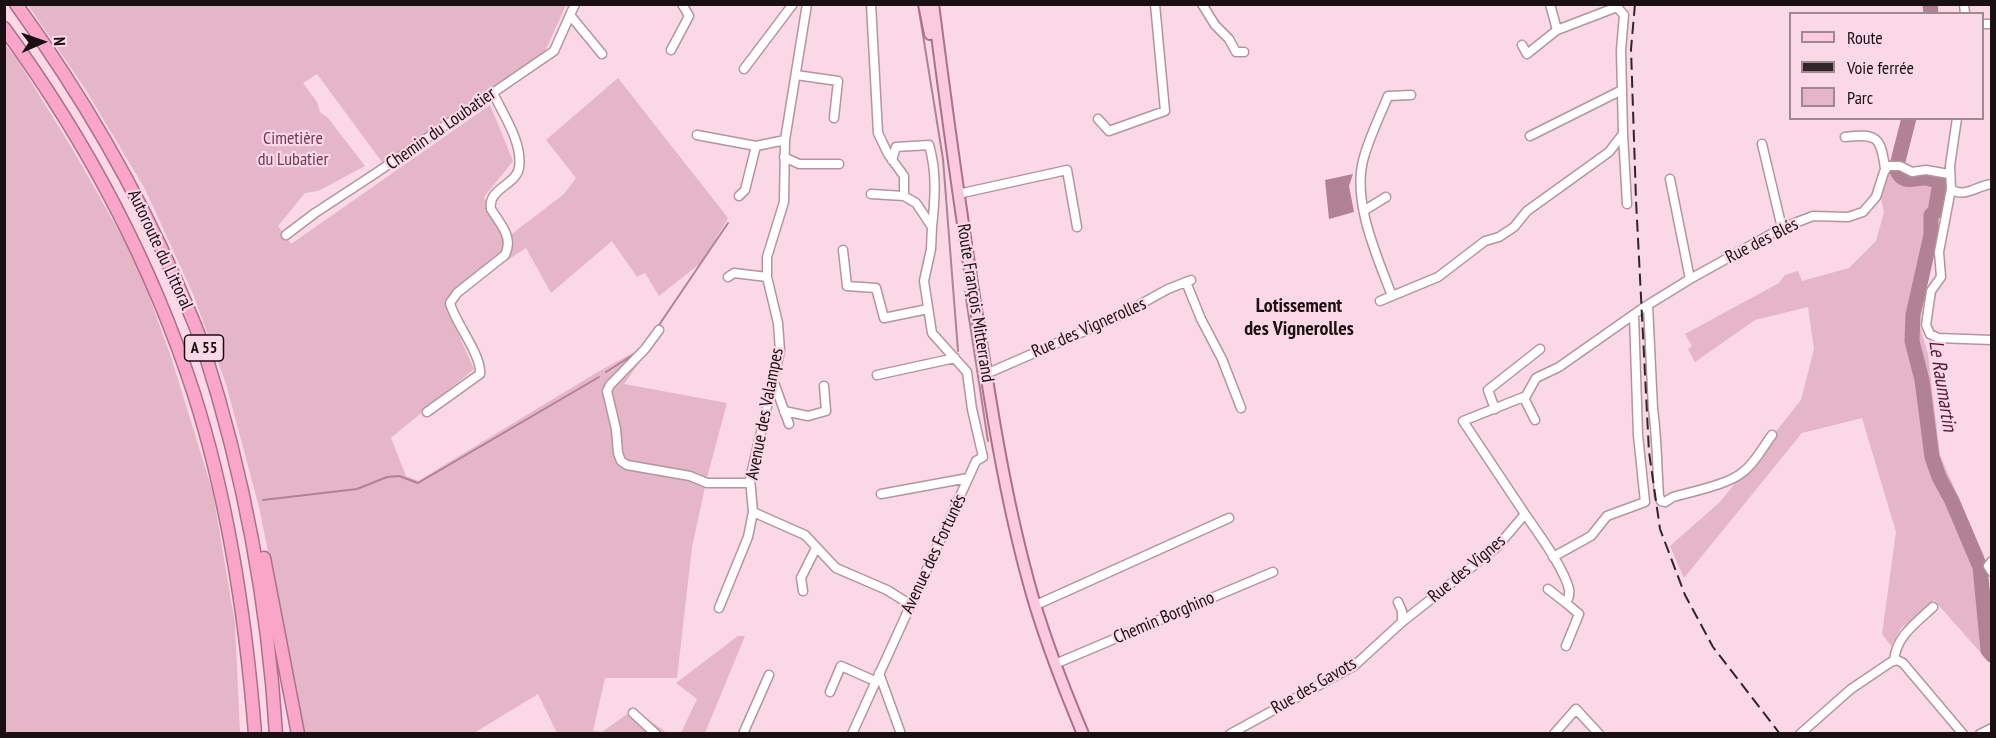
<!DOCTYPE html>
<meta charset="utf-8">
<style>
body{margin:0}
#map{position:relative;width:1996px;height:738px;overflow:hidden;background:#fad8e5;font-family:"PT Sans Narrow",sans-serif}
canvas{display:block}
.frame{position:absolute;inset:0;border:6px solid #1a0f13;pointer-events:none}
.legend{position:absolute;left:1789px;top:12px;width:195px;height:108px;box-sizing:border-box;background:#fad8e5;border:2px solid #a08891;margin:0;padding:8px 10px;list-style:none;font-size:18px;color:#1a0f13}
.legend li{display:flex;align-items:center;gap:12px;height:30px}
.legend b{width:30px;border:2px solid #a08891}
.north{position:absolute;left:12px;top:12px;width:60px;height:60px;-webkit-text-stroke:4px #fad8e5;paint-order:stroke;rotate:88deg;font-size:16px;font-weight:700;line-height:24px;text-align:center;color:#1a0f13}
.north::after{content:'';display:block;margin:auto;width:21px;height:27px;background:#1a0f13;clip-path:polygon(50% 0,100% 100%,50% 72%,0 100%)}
</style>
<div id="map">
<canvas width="1996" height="738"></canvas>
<div class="frame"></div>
<ul class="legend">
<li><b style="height:8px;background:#fccadf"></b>Route</li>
<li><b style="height:8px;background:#32252a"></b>Voie ferrée</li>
<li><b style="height:16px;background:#e4b6c8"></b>Parc</li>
</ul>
<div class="north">N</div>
</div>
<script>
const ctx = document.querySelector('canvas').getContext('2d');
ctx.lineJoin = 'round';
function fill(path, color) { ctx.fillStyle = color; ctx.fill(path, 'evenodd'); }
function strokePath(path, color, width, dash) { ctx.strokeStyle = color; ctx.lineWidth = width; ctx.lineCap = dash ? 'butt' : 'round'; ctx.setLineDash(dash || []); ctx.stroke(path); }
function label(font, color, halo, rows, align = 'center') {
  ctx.font = font + ' "PT Sans Narrow",sans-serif'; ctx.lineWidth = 4.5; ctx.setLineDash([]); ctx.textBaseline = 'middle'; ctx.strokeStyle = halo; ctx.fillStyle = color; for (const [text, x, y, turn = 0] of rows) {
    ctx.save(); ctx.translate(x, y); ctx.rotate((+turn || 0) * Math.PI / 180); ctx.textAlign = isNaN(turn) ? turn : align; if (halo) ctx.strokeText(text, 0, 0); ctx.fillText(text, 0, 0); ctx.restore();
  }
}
fill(new Path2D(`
 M28,5H566L543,56L382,162L317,74L303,83L317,102L320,112L328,118L365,166L318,191L305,193L278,226L291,244L490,105L513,161L484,197L504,240L564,194L576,178L546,140L618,78L728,218L702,262L659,296L645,273L637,277L612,241L551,293L526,248L444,302L474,369L391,438L406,476L418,481L596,373L638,350L663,329L624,384L727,403L708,474L692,547L677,678H605L593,731L602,732L634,709L667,733H557L538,694L474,733H305L259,507L226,384L193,294L145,189L84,87Z
 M4,43L17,59L73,150L137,263L171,357L213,493L235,624L240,733H5Z
 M1888,170L1903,171L1945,181L1919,324L1928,354L1940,455L1984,556L1991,618V657L1988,661L1934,600L1901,628L1891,646L1882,634L1896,532L1862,418L1802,433L1684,578L1670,546L1720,502L1801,400L1814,349L1808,307L1755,320L1695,362L1688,349L1692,346L1685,334L1779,283L1785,275L1798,271L1802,281L1849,268L1876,241L1884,212L1880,194Z
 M738,636H745L705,733H681L697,699L676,683Z`), '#e4b6c8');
fill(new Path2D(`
 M1353,174L1349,186L1354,212L1329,219L1325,180Z`), '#b18294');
strokePath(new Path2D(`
 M918,4L943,159L958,351
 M965,292L988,441
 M657,328L728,223
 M606,372L636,353
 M263,500L357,489L387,477L399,476L418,483L599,377`), '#b18294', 2);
strokePath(new Path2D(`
 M1930,4L1931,14
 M1909,118L1896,169C1903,185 1912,178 1925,178C1930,178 1935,181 1940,182L1935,212L1931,215V235L1913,315L1912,341L1922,380L1932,457L1939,477L1952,501L1980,567L1988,650L1992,655`), '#b18294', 15);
const minor = new Path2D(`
 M1202,4L1215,25L1229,39L1236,52H1244
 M1964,4L1965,14
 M570,15L602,54
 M1982,24H1992
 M1522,45L1527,54L1557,30
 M671,50L689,16L682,4
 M744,69L793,4
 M796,75L838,81L834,118
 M1411,95L1388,96C1380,116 1370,136 1364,157C1351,200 1377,256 1392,296L1438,277L1485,241L1499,237L1514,227L1527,211L1609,152L1623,134L1621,50L1624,15L1617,7L1557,30L1550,4
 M1957,118L1950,166L1951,189C1964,199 1978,185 1992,184
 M1098,119L1109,131L1165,111L1155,4
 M1623,134L1627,204
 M697,135L756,146L785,140
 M1530,136L1622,90
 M1845,137C1877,133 1881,137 1885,169
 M1762,144L1782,228
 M784,157L799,164H839
 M892,160L896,147L929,145C937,172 935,199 932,227
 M1670,179L1690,279
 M1951,189L1939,252L1941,277L1931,291L1926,325L1930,334L1938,338L1992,340
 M871,194L904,196
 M958,194L1067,170L1077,227
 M739,196L745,190L756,146
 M1365,210L1386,197
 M286,235L315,213L376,173L554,51L575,4
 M843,250L847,286L876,288L884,318L928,309
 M728,277L734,273L767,277
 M1186,282L1201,319L1222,359L1241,408
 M1380,301L1392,296
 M1648,305L1653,409C1657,437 1657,467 1659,496L1661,501L1665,502L1673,497C1694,491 1727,485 1743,472C1755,463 1763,447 1772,435
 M659,330L645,349L610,385L607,391L616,429L618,453L621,461L627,465L690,476L707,483H750
 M986,374L1119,316L1168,289L1191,280
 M877,375L955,358
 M773,380L789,424
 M1524,398L1535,420
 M1495,409L1488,390L1540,349
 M784,411L808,416L826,411L824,386
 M427,412L480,374C482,355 455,323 450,303L457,293L505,255C514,237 500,224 491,209C487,189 516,185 519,168C523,143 503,114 493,93
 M881,494L968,478
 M753,512L805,535L836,568L887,590L911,605
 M1525,514C1538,533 1564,568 1569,589C1570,595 1569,598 1566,603L1579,614L1566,646
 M1553,557L1591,536L1607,516L1645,502L1638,435L1634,315
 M1992,561L1988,566L1992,572
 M1548,589L1566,603
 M803,591L801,578L816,548
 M1036,605L1229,518
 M719,608L748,537L753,512L750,479L780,351L778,323L767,277V257L784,202L785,140L807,4
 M1402,622L1497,547L1525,514L1463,421L1526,396L1536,378L1559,367L1643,308L1690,279L1782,228L1813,216L1848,217L1863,212L1876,197L1884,172L1888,166H1900L1912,172L1926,170L1949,174
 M1894,661C1896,636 1916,623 1933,607
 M1055,664L1273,572
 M879,673L901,734
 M830,692L841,666L875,681
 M633,713L656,734
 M743,734L769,675
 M852,734L976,461L983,457L972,409L967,372L932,333L924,281L931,249L932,227L916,203L904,196V176L888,154L878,133L871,4
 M1230,734L1354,666L1402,622V611L1398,602
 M1554,734L1576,709L1599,734
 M1800,734L1851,689L1891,662L1897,660L1903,663L1963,734
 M1980,734L1992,728`);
const major = new Path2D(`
 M924,4L930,34
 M933,4C946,106 960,208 976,309C990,400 1004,492 1028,580C1042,633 1062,684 1083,734`);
const highway = new Path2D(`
 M16,4C79,91 134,184 177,283C186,305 197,327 204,350C244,475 268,603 276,734
 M4,28C86,140 151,262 194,394C229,504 246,619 255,734
 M264,558L298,734`);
strokePath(minor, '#b394a0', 11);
strokePath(major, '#ac7189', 14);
strokePath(highway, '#ac7189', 15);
strokePath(minor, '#fff', 8);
strokePath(major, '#fccadf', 10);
strokePath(highway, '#faa6c9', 12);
strokePath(new Path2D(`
 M1635,4L1631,49L1636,200L1649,452L1660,529L1685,595L1713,647L1780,734`), '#32252a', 2, [12, 6]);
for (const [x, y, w] of [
 [204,348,39]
]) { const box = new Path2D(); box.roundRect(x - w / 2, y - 13, w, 26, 4.5); ctx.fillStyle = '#fad8e5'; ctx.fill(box); strokePath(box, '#1a0f13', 1.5); }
label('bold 16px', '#1a0f13', null, [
 ["A 55",204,348]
]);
label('18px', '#1a0f13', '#fad8e5', [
 ["Chemin du Loubatier",441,129,-35],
 ["Rue des Blés",1762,241,-27],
 ["Autoroute du Littoral",160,250,65],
 ["Route François Mitterrand",975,303,81],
 ["Rue des Vignerolles",1089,328,-24],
 ["Avenue des Valampes",765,414,-79],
 ["Avenue des Fortunés",934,554,-65],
 ["Rue des Vignes",1467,569,-40],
 ["Chemin Borghino",1164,618,-23],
 ["Rue des Gavots",1314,686,-30]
]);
label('18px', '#763753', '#fad8e5', [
 ["Cimetière",293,139],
 ["du Lubatier",293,160]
]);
label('bold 20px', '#1a0f13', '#fad8e5', [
 ["Lotissement",1299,306],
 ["des Vignerolles",1299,329]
]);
label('italic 20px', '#541936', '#fad8e5', [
 ["Le Raumartin",1942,386,81]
]);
</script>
